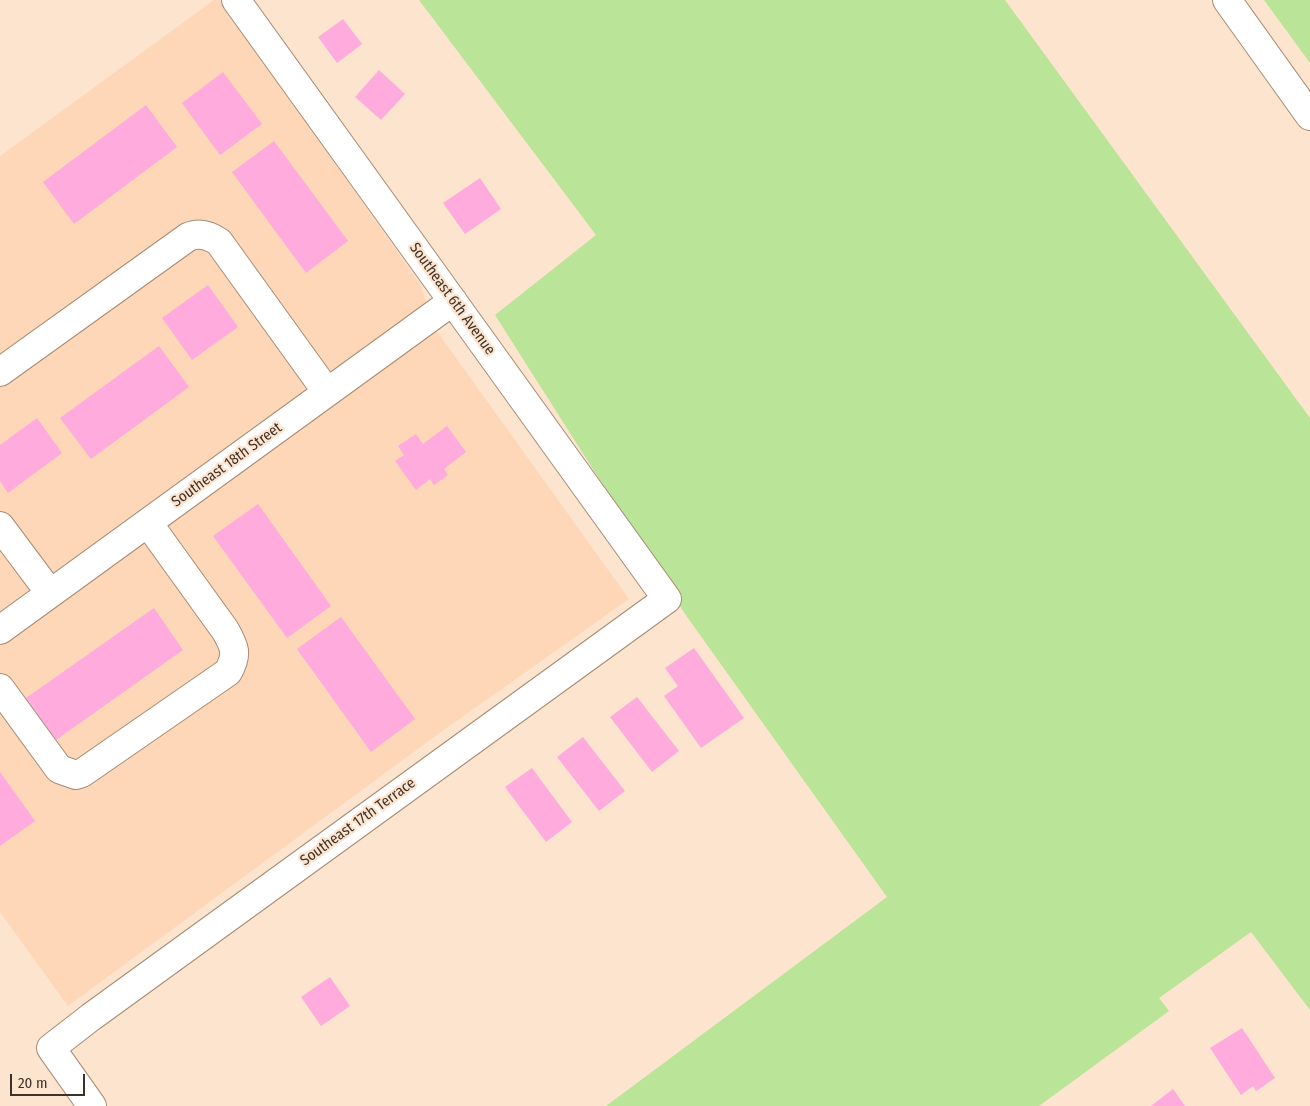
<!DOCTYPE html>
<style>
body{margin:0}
#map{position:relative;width:1310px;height:1106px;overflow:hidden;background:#fde4cf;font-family:"Fira Sans Condensed",sans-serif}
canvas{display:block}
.scale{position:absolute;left:10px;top:1074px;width:75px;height:22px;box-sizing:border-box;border:2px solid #3e3228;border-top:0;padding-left:6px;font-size:15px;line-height:18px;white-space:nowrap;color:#3e3228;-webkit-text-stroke:4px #fde4cf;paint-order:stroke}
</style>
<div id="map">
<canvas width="1310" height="1106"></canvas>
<div class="scale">20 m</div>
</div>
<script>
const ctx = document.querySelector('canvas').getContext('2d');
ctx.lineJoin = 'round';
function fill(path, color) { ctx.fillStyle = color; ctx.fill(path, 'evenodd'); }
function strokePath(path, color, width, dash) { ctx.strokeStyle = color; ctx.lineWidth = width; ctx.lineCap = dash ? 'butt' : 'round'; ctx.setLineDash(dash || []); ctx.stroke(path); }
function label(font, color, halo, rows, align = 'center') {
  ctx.font = font + ' "Fira Sans Condensed",sans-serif'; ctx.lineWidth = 4.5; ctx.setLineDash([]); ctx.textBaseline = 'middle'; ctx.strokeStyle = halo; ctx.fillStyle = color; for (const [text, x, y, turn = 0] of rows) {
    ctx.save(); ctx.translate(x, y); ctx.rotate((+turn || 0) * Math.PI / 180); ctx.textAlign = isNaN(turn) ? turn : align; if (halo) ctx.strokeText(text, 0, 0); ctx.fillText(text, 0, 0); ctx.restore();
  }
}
fill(new Path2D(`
 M214,0H220L420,284L436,330L629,599L441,732L68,1006L0,912V156Z`), '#fdd7b8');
fill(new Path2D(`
 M419,0H1005L1310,418V1010L1251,932L1159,998L1169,1011L1039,1106H606L887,897L685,614L495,315L596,235Z
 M1264,0H1310V63Z`), '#bae498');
fill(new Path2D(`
 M343,19L362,44L337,63L318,37Z
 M379,70L405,94L381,120L355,97Z
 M223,72L262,124L220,155L182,103Z
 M146,105L177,147L74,224L43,182Z
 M274,141L348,241L306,273L232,172Z
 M480,178L501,209L465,234L443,203Z
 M208,285L238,327L192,360L162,318Z
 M159,346L189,387L91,459L60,418Z
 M37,418L62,453L8,493L0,481V445Z
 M447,426L466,452L444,469L448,475L434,485L430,479L416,490L395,461L404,455L398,446L416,434L423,444Z
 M258,504L331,606L287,638L213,536Z
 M154,608L183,650L56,740L26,698Z
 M341,617L415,719L371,752L297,649Z
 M694,648L744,718L701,748L664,696L678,686L665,668Z
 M637,697L679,751L652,772L610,717Z
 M583,737L625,791L599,811L557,757Z
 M532,768L572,822L546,842L505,787Z
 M0,772L35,821L0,846Z
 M330,977L350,1006L321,1026L301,997Z
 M1242,1028L1275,1078L1256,1091L1253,1086L1241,1095L1210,1048Z
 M1173,1089L1185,1106H1151Z`), '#ffabdd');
const minor = new Path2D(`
 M1227,0L1310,116
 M0,372L188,237C199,232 209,235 219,242L327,392
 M0,526L50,593
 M0,630L453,301
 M0,688L59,769L76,775L82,773L228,672C238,654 235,647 225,630L148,523
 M92,1106L51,1048L91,1017L667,599L236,0`);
strokePath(minor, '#a88b73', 30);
strokePath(minor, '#fff', 28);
label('15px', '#3e3228', '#fde4cf', [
 ["Southeast 6th Avenue",452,299,54],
 ["Southeast 18th Street",227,465,-36],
 ["Southeast 17th Terrace",358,822,-36]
]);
</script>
